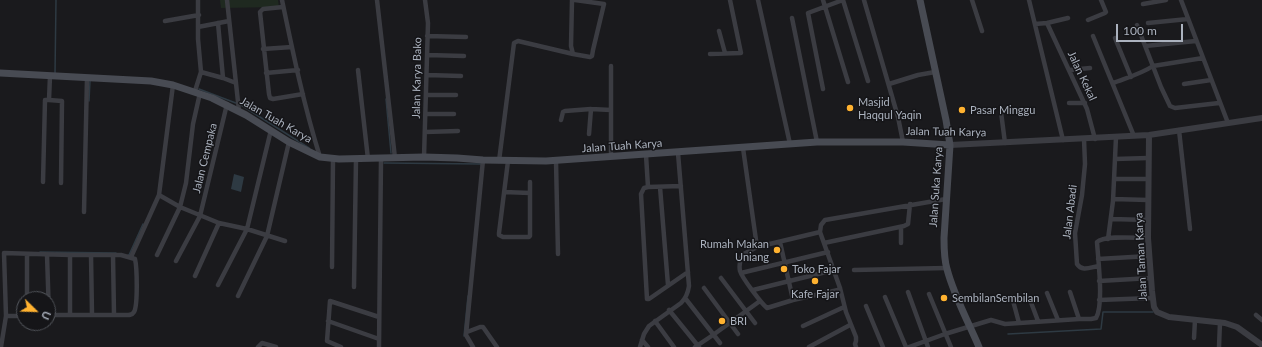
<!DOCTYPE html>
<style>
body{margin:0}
#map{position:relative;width:1262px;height:347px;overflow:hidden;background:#1a1a1d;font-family:Lato,sans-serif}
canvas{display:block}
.north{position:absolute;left:16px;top:291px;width:40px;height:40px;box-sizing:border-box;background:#151518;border:1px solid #51545a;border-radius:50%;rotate:113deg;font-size:11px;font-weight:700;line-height:16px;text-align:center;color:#abb2be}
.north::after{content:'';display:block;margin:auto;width:14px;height:18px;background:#ffb230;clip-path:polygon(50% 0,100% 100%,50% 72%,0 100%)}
.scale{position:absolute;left:1116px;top:24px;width:67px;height:18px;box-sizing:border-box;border:2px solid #abb2be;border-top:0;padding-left:5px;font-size:12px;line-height:14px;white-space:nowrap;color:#abb2be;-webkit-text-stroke:3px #151518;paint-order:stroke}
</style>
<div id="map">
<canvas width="1262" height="347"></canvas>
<div class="north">U</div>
<div class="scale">100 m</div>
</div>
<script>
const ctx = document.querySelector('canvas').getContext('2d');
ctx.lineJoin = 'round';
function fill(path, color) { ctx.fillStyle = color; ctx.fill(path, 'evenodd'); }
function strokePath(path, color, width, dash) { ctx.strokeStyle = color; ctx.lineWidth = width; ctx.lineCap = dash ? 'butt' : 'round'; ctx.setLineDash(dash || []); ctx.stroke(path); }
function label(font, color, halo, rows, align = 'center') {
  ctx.font = font + ' Lato,sans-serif'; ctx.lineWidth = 3; ctx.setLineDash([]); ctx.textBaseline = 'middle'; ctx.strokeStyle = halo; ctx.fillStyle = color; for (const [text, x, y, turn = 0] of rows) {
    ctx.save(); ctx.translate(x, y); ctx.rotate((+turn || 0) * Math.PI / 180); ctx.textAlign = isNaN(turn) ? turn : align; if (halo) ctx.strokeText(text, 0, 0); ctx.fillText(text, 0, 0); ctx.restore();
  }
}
fill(new Path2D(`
 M220,0H278L279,7L221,8Z`), '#1f2920');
fill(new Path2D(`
 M234,174L244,177L241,192L231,189Z`), '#2e3a43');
strokePath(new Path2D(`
 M55,74L56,0
 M199,89L241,105L309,148
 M386,99L391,153
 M89,101L90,81
 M384,163L481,164V165
 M40,252L116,253
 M128,255H129L143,224
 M1008,334L1101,329L1103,312H1153
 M464,336L468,296`), '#2e3a43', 1.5);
strokePath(new Path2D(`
 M227,0L239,111
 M282,0C293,53 304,106 320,157
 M377,0L395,158
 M572,0L571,46L573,54L590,57L592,56L593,50L604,4L575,0
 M758,0L790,144
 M823,0L848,82
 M843,0L868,81
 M864,0L898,117L903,142
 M972,0L982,31
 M1029,0L1063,140
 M1181,0L1228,123
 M1143,4L1166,0
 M283,7L263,9L260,12L269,94L270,98L273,99L303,94
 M792,18L817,142
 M1088,20L1105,13L1106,12L1101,0
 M165,21L199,15
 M218,23L223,78
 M1047,23L1087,109L1095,139
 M1148,23L1188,19
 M1035,24L1047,23L1068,18
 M1137,25L1161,87L1170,106L1175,108L1219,103
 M198,27L229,21
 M719,31L725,53
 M427,36L466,37
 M1093,36L1134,136
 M1115,38L1131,77
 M1145,46L1196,41
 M263,49L292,47
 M710,54L741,53L730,0
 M427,55L464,56
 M611,66V157
 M358,70L368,159
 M1070,70L1090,68
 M201,72L223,78L236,83
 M266,73L298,70
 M427,75L461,76
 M1113,83C1126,78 1141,74 1153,66L1203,58
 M889,84L918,75L935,72
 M1184,84L1211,80
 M823,89L808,13L843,0
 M195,91L201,72L198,39V0
 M427,95H456
 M49,100L62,101L61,183
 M1069,103H1085
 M1001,112L1005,143
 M426,114H454
 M561,120L563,112L565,111L591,109
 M1179,130L1190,229
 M425,132L458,131
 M589,134L591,109L611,110
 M1084,139L1085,164L1082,195L1075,233L1077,264C1082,272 1091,267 1099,266
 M743,148L757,247
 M646,155L648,187
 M424,157L428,23L425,0
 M1115,159L1148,158
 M499,161L514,43L518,41L573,54
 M508,161L499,233V235L503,237H529L530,236V182
 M556,161L558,254
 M1114,179H1148
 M43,182L45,100H49L50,76
 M681,186L648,187L644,188L641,194L647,299H649L688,272
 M660,187L668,285
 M504,192L530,193
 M159,195L180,207L219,223L247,229L285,241
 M1113,199L1148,200
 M84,212L87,78
 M1111,219L1148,220
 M901,227V243
 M820,232L840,288L846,312L856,337V341L855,344L856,347
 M1108,239L1113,201L1116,137
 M780,242L793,300
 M824,243L904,226L908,224L910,204
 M47,255L49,315
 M91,255L92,315
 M113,255L114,315
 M157,255L180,207L186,183L193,124L200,93
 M131,257L159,195L173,85
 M1098,259L1149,256
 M176,261L200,216L227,104
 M332,267L333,159
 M854,270L946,268
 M741,273L828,252
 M195,276L219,223
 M721,278L755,323
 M1099,281L1151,278
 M218,285L247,229L271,130
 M354,287L356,159
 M704,288L738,334
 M840,288L838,290L793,300L767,308C762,304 742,278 740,271C739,266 740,260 742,255L757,247L820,232L821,225L825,220L946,199
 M753,290L834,270
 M908,292L928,347
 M1070,292L1079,319
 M1047,293L1058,320
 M929,294L951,347
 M238,296L267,236L289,142
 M885,297L906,347
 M1012,297L1019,323
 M1029,297L1038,321
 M685,298L720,343
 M27,299V254
 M1099,300L1152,298
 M866,306L883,347
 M669,310L699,347
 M48,315H129C132,314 132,315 134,312C138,305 137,267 135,259L121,255H70
 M1256,315L1262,320
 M6,316H24
 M328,321L379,339
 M655,321L674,347
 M803,326L844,307
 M467,332L480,327H483L497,347
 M1194,338L1195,320
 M642,340L648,347
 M1,347L6,316L4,253L70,255V315
 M258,347L262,343L276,347
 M341,347L327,341L330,301L379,317
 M379,347L381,159
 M473,347L466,335L483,160
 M640,347L644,334L649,326L681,303C686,298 688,293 689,286L678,153
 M695,347L713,335L760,301
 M809,347L850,325
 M909,347L945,334L991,320L1005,324L1079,319H1091L1096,318C1104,305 1098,259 1097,242C1104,235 1137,238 1148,238
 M1219,347L1220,322`), '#3b3c42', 4.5);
strokePath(new Path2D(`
 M1149,135L1148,238L1152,291L1154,307L1157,312L1169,317L1225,323L1237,327L1262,345
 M950,145L1149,135L1262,118`), '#3b3c42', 6);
strokePath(new Path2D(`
 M920,0L946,120L950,145L944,238C944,248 944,259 947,269C954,296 968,321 979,347
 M0,73L151,81L173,85L212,98L246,115L289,142L320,157L339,159L424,157L457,158L483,160L546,161L817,142H903L950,145`), '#484b53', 7);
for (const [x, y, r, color] of [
 [850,108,4,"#ffb230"],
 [962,110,4,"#ffb230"],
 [777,250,4,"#ffb230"],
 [784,269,4,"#ffb230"],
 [815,281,4,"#ffb230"],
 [944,298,4,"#ffb230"],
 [722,321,4,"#ffb230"]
]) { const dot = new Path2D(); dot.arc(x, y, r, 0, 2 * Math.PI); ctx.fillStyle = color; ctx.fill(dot); strokePath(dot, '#151518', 1.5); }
label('11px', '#abb2be', '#151518', [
 ["Jalan Kekal",1082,76,65],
 ["Jalan Karya Bako",417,78,-89],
 ["Jalan Tuah Karya",276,120,30],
 ["Jalan Tuah Karya",946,132,1],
 ["Jalan Tuah Karya",622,146,-4],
 ["Jalan Cempaka",205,158,-76],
 ["Jalan Suka Karya",936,187,-86],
 ["Jalan Abadi",1070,212,-83],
 ["Jalan Taman Karya",1141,257,-93]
]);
label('11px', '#abb2be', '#151518', [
 ["Masjid",858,102],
 ["Haqqul Yaqin",858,115],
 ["Pasar Minggu",970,110],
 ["Rumah Makan",769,244,"right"],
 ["Uniang",769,257,"right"],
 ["Toko Fajar",792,269],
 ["Kafe Fajar",815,294,"center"],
 ["SembilanSembilan",952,298],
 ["BRI",730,321]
], 'left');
</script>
